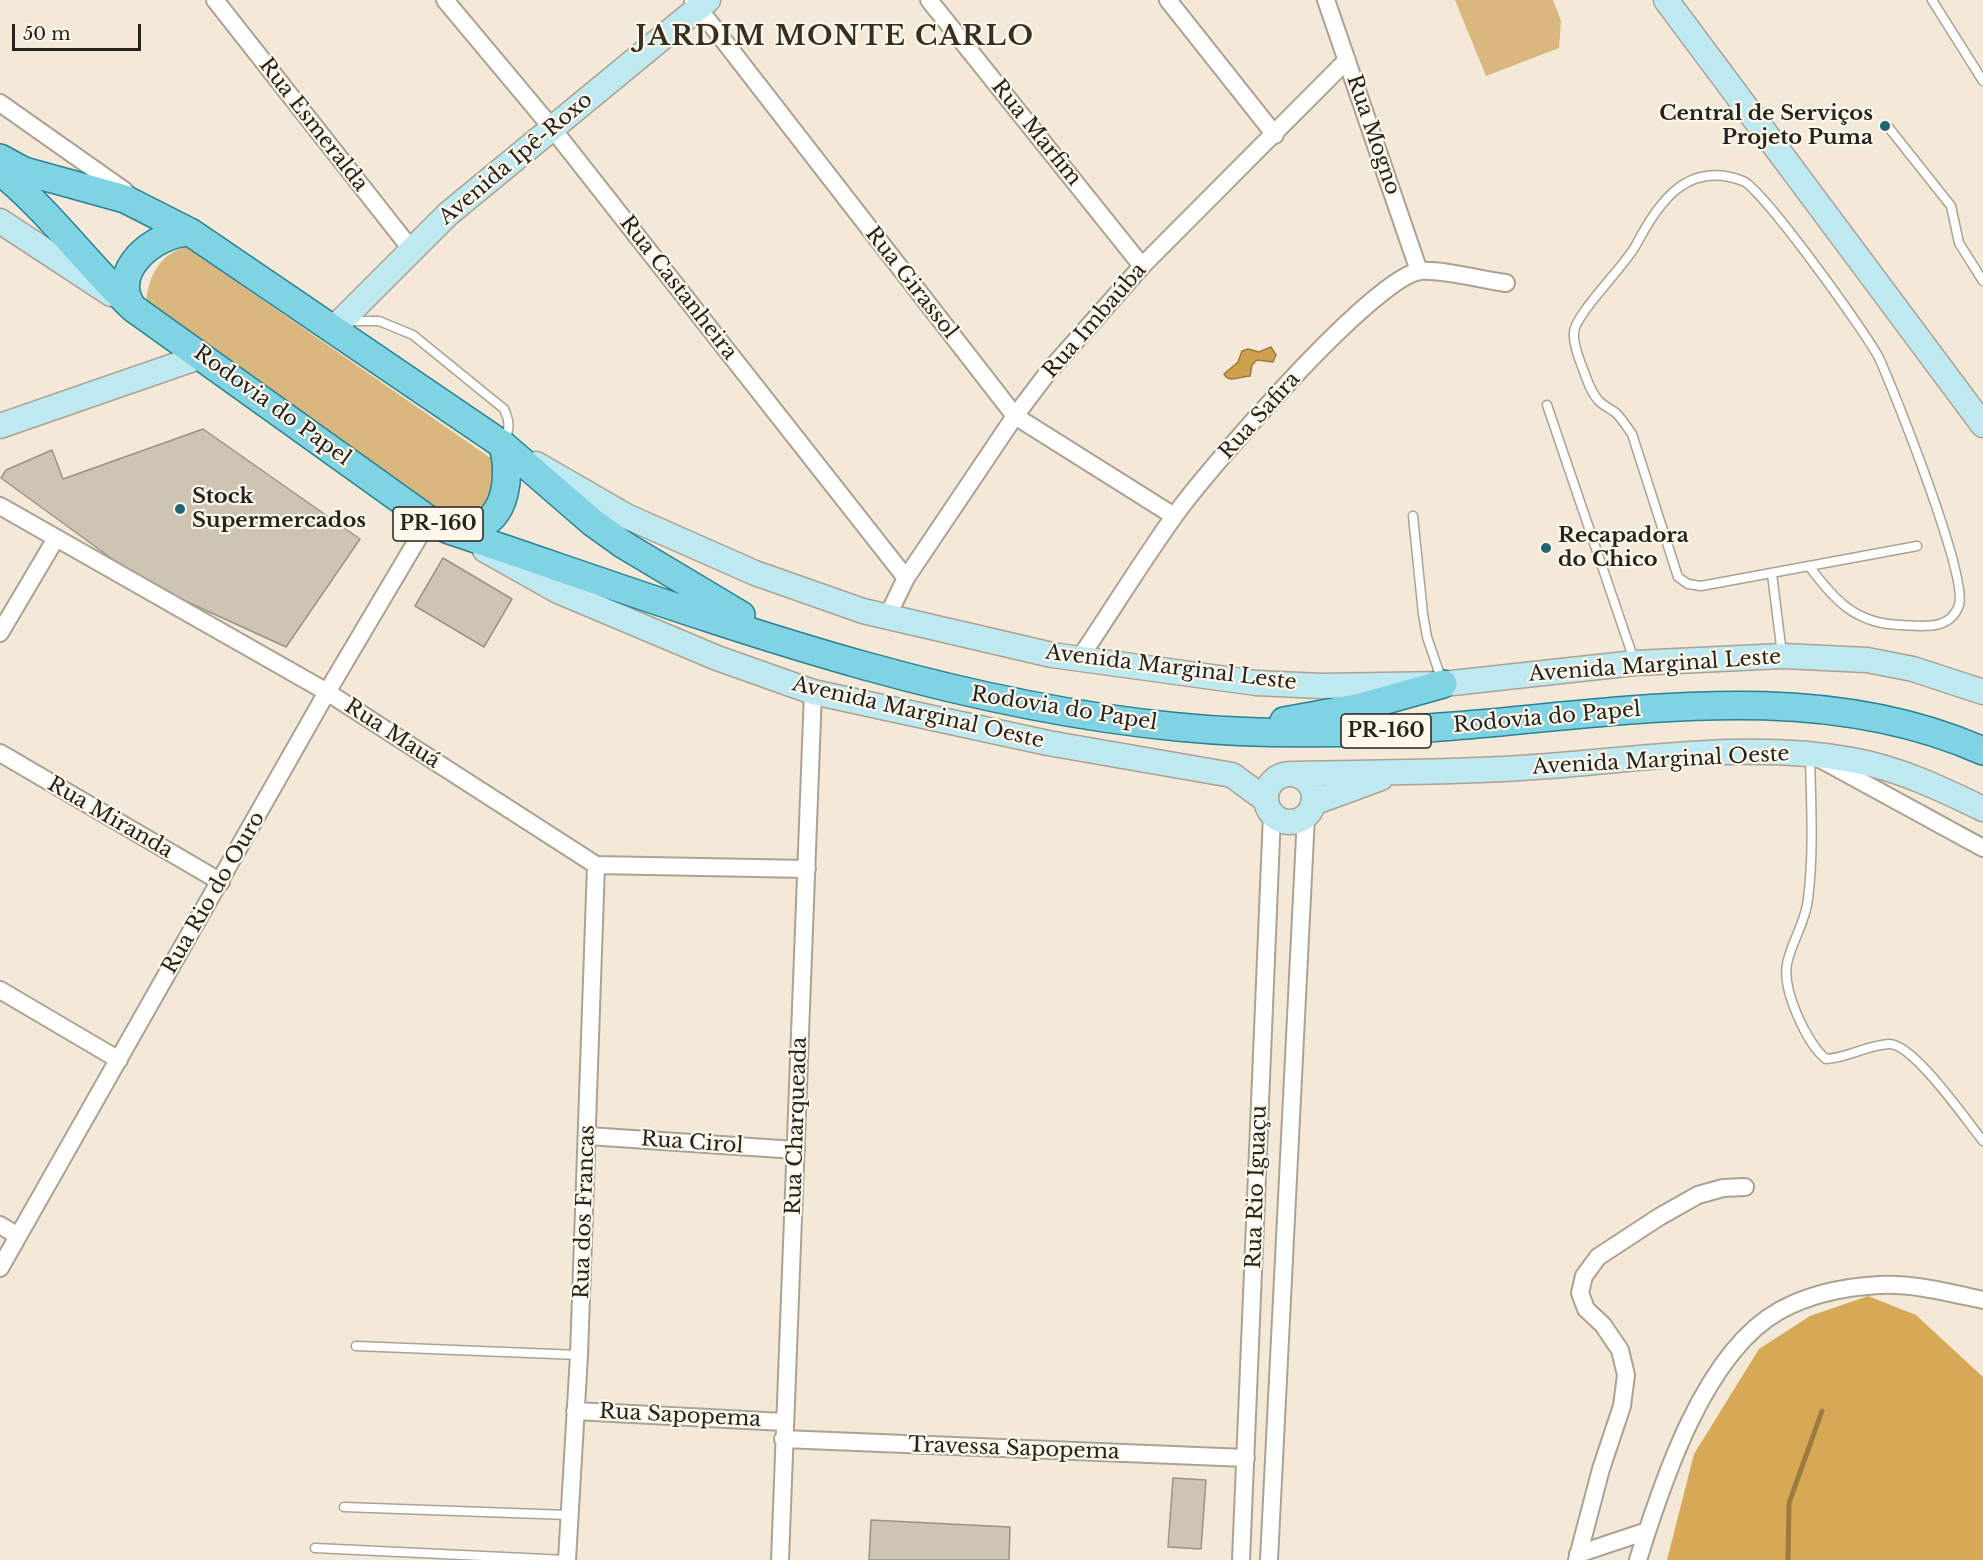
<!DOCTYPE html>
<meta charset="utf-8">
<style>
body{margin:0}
#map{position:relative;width:1983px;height:1560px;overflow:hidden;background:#f4e9d8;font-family:"Libre Baskerville",serif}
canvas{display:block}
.scale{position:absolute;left:12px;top:24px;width:129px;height:27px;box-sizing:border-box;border:3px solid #26221c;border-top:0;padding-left:8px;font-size:18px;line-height:21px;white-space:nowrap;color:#26221c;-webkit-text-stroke:4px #fdf7ec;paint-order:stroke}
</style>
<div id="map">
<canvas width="1983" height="1560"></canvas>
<div class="scale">50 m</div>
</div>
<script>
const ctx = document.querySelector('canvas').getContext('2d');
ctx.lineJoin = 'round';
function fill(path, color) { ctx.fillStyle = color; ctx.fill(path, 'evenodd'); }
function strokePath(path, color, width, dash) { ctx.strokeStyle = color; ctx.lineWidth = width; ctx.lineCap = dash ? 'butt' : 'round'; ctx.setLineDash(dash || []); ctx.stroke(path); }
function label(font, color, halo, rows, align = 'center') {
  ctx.font = font + ' "Libre Baskerville",serif'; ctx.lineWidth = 4.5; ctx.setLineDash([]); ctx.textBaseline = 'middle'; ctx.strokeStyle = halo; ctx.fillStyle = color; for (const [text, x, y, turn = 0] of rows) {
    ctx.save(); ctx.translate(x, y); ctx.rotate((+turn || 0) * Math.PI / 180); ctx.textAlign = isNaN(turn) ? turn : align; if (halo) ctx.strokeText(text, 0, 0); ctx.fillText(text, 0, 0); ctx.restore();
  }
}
fill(new Path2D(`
 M1455,0H1553L1561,21L1559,48L1486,76Z
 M186,247L495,461L492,505L459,529L146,308C146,281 158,254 186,247Z`), '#d9b77f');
fill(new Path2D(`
 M1868,1296L1916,1315L1983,1377V1560H1667L1694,1454L1759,1349L1810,1316Z`), '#d7a957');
const water = new Path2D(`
 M1271,347L1276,355L1273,362L1257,360L1252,365L1250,376C1240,376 1230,384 1224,374L1238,362L1242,351L1248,349L1259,352Z`);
fill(water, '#cea14e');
strokePath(water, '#9c7b3f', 1.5);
strokePath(new Path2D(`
 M1788,1560L1789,1503L1822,1411`), '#9c7b3f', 5);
const building = new Path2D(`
 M203,429L360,539L286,647L144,582L1,478L6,470L52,450L63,479Z
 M443,558L512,599L484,647L415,606Z
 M1173,1478L1206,1480L1201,1549L1168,1547Z
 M871,1520L1010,1527L1009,1560H869Z`);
fill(building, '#cec4b3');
strokePath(building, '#9d9383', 1.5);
const lane = new Path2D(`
 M1932,0L1983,81
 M1889,128L1951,206L1959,243L1983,281
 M349,321H379L413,335L504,409C510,422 510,429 504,442
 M1547,405L1634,660
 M1413,516L1423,614L1427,637L1442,681
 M1809,566C1835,601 1856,624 1901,625C1923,626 1950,631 1959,605C1968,577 1895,393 1879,358C1867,334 1762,188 1743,181C1688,160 1659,201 1636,245C1625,266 1574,315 1574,333C1573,344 1579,359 1583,369C1587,380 1591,393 1599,401C1604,406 1611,409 1616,413C1622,419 1627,427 1632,434L1678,577L1688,584L1701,586L1917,546
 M1772,574L1782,654
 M1810,756C1811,803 1814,852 1808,899C1806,922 1791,942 1787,964C1782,990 1807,1044 1826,1059C1848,1058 1867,1045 1889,1044C1913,1043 1966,1120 1983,1141
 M356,1346L579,1355
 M344,1507L568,1515
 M315,1548L567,1560`);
const street = new Path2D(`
 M215,0L411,249
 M445,0L552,128L906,578
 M929,0L1142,266
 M1168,0L1275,135
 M1326,0L1419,271
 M693,1L1015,416L1174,516
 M0,103L125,191
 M0,506L327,692L596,865L807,869
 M887,617L906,578L1015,416L1049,371L1142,266L1347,60
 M0,633L55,540
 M1079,659C1111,612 1140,564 1173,518C1204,473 1374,277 1420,271C1441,269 1483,280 1506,283
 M0,753L221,882
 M1820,759L1983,848
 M0,990L119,1060
 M588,1136L796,1150
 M0,1225L18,1236
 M0,1268L327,692L429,520
 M575,1411L784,1422
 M783,1439L1246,1458
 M1578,1554L1647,1531
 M567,1560L579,1355L596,865
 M780,1560L813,692
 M1241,1560L1272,814
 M1269,1560L1306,816
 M1577,1560L1601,1469L1622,1406L1626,1375L1620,1350L1603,1325L1586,1309L1580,1293L1584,1276L1598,1257L1659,1217L1698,1195L1723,1188L1745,1187
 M1638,1560C1662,1483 1704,1353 1779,1311C1809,1294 1845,1287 1879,1285C1913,1283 1950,1293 1983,1300`);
const secondary = new Path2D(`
 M1666,0L1983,425
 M0,221L111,294
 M333,329L448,214L708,0
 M0,426L202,356
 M536,464L626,516L755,573L863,611L1052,655L1256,683L1322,686L1443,684L1635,663L1783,656L1867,660L1913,669L1983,692
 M485,550L558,591L717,658L813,692L1048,743L1232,775L1266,800
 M1295,774C1375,772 1455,773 1535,767C1639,760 1748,741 1852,760C1898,768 1942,789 1983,809
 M1266 798a24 24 0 1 1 48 0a24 24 0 1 1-48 0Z
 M1313,803L1381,778`);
const primary = new Path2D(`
 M0,158L24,171L125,199L190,232L503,445L592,522L624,545L741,615
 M0,171C50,212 87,264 133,308L429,520L449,530C688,610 926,703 1178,727C1270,736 1362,734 1454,726C1630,712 1816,677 1983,751
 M133,308C107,272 154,233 190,232
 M449,530C457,529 466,530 474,528C509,517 510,473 503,445
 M1284,721L1361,707L1443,684`);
strokePath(lane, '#aca292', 11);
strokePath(street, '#aca292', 20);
strokePath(secondary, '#aca292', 27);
strokePath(primary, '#298291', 30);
strokePath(lane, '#fff', 8);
strokePath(street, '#fff', 16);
strokePath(secondary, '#bfe9f1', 24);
strokePath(primary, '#7fd3e3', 27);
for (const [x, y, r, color] of [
 [1885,126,6,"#1e6674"],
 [180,509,6,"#1e6674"],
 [1546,548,6,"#1e6674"]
]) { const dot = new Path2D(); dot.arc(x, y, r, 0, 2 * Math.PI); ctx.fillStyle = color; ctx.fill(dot); strokePath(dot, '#fdf7ec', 2); }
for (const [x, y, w] of [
 [438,524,90],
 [1386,731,90]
]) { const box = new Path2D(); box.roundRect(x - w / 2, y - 17, w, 34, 4.5); ctx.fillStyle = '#fdf7ec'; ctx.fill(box); strokePath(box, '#26221c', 1.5); }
label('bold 20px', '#26221c', null, [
 ["PR-160",438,524],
 ["PR-160",1386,731]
]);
label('bold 21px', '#26221c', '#fdf7ec', [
 ["Central de Serviços",1873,114,"right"],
 ["Projeto Puma",1873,138,"right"],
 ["Stock",192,497],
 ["Supermercados",192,521],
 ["Recapadora",1558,536],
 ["do Chico",1558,560]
], 'left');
label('21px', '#26221c', '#fdf7ec', [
 ["Rua Esmeralda",313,125,52],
 ["Rua Marfim",1036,133,51],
 ["Rua Mogno",1373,135,71],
 ["Avenida Ipê-Roxo",516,159,-40],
 ["Rua Girassol",911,283,52],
 ["Rua Castanheira",678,288,52],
 ["Rua Imbaúba",1095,321,-49],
 ["Rodovia do Papel",272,406,36],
 ["Rua Safira",1260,416,-48],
 ["Avenida Marginal Leste",1655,666,-4],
 ["Avenida Marginal Leste",1171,668,7],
 ["Rodovia do Papel",1064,709,9],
 ["Avenida Marginal Oeste",918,713,13],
 ["Rodovia do Papel",1547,718,-5],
 ["Rua Mauá",392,734,33],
 ["Avenida Marginal Oeste",1661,761,-3],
 ["Rua Miranda",110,818,30],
 ["Rua Rio do Ouro",214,893,-60],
 ["Rua Charqueada",797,1126,-88],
 ["Rua Cirol",692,1143,4],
 ["Rua Rio Iguaçu",1257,1187,-88],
 ["Rua dos Francas",585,1212,-88],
 ["Rua Sapopema",680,1416,3],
 ["Travessa Sapopema",1014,1449,2]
]);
ctx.letterSpacing = '1.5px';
label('bold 27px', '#372f21', '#fdf7ec', [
 ["JARDIM MONTE CARLO",835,37]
]);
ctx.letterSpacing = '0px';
</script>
